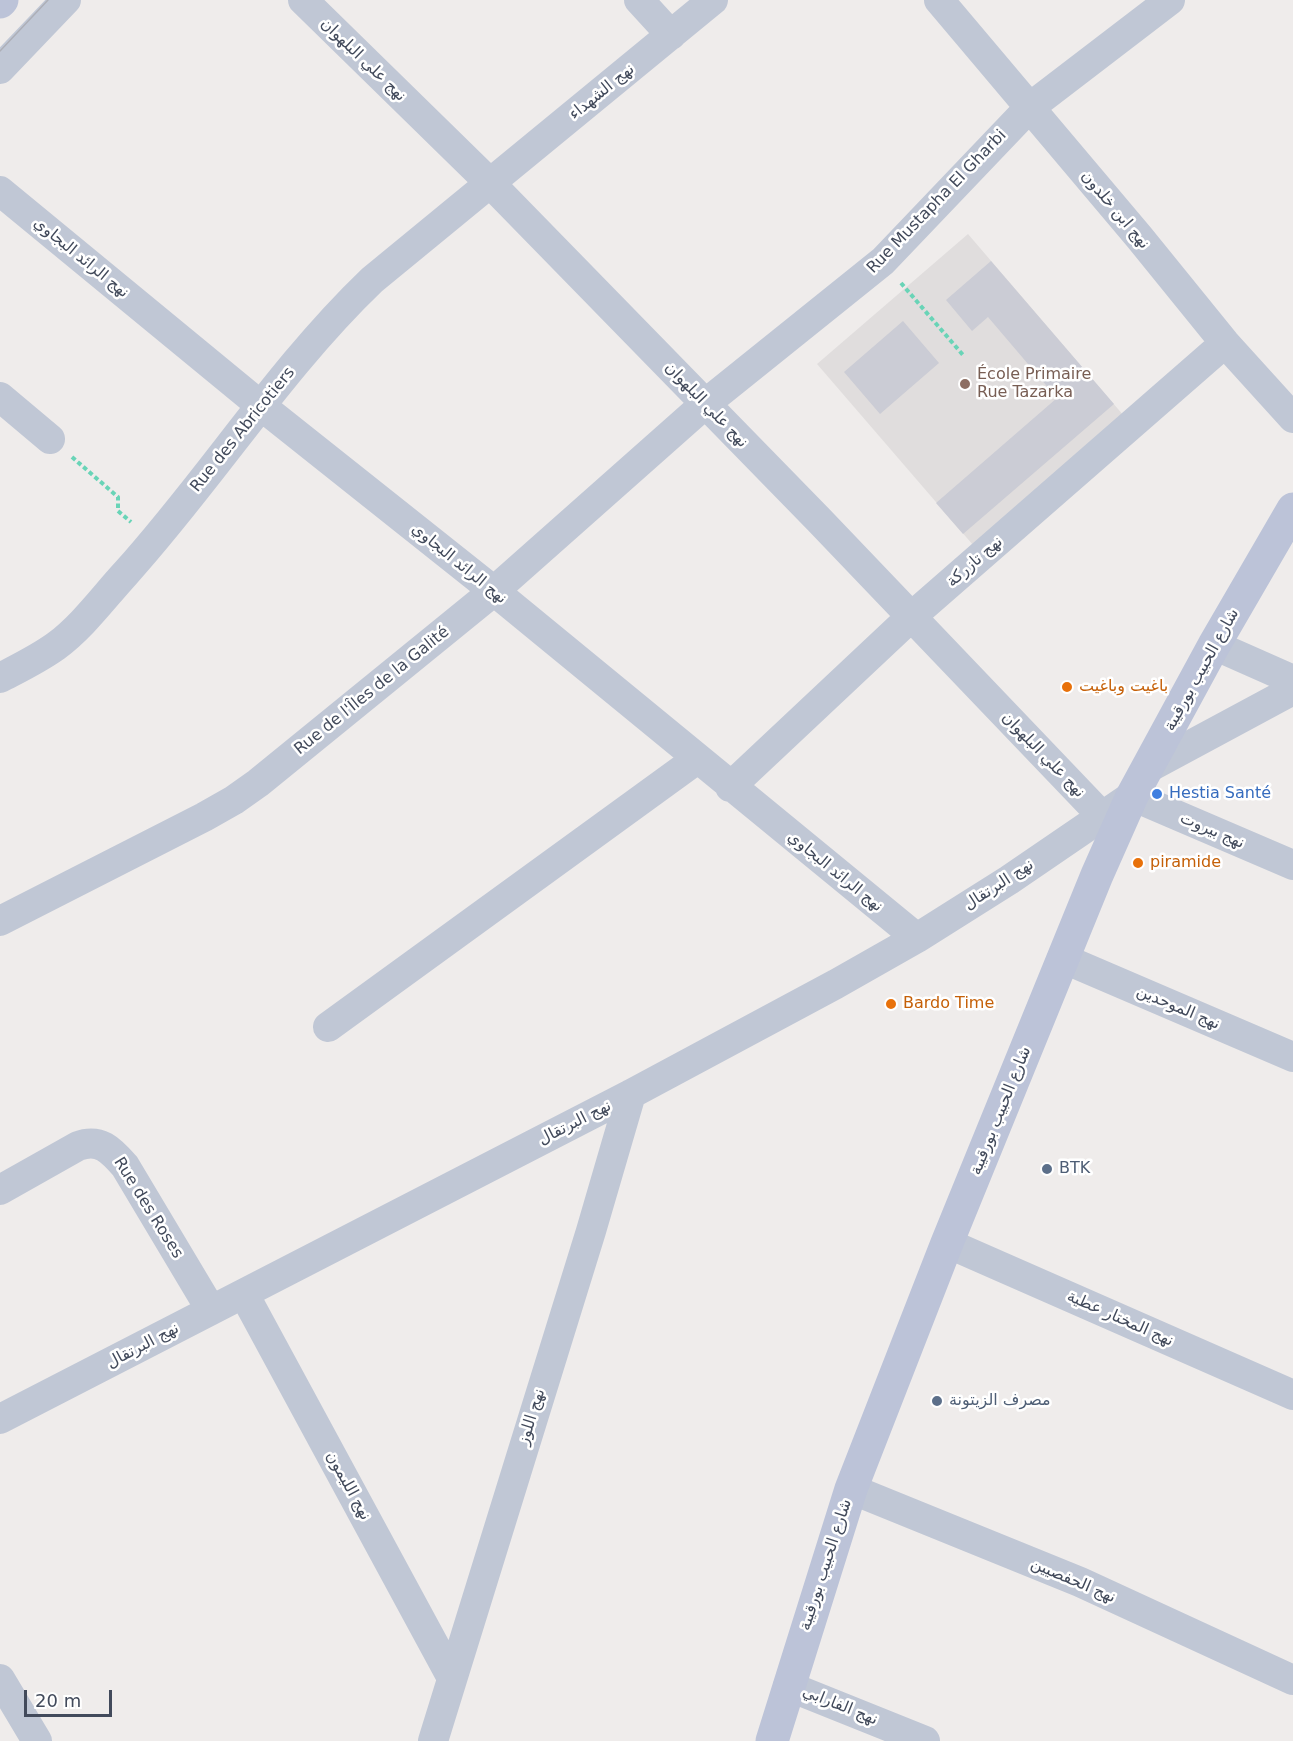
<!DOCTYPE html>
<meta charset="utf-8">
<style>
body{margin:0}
#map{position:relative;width:1293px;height:1741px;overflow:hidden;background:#efeceb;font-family:"DejaVu Sans",sans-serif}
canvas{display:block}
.scale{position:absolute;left:24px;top:1690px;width:88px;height:27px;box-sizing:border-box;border:3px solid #424a5b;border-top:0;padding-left:8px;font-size:18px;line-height:21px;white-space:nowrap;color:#424a5b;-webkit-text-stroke:4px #fff;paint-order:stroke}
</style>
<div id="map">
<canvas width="1293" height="1741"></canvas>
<div class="scale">20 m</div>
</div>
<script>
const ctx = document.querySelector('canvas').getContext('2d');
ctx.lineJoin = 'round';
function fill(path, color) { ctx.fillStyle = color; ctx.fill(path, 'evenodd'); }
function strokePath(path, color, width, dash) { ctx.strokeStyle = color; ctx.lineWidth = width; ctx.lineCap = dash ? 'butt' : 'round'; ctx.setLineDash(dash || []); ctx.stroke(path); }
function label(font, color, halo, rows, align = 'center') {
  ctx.font = font + ' "DejaVu Sans",Cairo,sans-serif'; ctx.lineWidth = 5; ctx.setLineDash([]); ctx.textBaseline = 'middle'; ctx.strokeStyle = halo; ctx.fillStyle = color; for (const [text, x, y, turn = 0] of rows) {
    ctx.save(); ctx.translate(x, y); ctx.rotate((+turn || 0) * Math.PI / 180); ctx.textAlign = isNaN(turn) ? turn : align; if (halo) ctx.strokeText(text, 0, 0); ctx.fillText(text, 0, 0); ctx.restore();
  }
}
fill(new Path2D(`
 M968,234L1124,416L973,545L817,364Z`), '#e0dddd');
fill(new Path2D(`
 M991,261L1114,404L963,534L936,503L1057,398L988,317L972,331L946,300Z
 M903,321L939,363L880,414L844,372Z`), '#cbccd5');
strokePath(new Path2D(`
 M901,283L963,355
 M72,457L118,497V511L131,522`), '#69d4b7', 4, [4.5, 3]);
strokePath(new Path2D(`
 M303,0L490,183L819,520L1102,816
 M639,0L671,35
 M939,0L1139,237L1225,343L1293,418
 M0,69L66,0
 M0,191L260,405L494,591L917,938
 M0,397L50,439
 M1214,645L1293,680
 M0,678C19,668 38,659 56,646C82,627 103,598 125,574C211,479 279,369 372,280L713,0
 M1148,768L1293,690
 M730,787L911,617L1225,343
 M0,921L204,817L234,800L258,783L494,591L705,404L883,261L1029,108L1170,0
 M1062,958L1293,1057
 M328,1027L697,759
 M0,1190L78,1146C100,1138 111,1150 125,1166L211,1310
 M947,1243L1293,1395
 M244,1294L452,1678
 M0,1419L631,1094L836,984L917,938L1009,880L1132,796L1293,865
 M851,1489L1080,1582L1293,1680
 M0,1679L37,1741
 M788,1686L925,1741
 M433,1741L591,1231L631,1094`), '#c0c7d5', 30);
strokePath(new Path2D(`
 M0,2L2,0
 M772,1741L851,1489L947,1243L1097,875L1132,796L1214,645L1293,509`), '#bcc3d8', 33);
strokePath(new Path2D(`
 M0,51L48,0`), '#adafb7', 1.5);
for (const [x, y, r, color] of [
 [965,384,6,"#8d6e63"],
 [1067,687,6,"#e8710a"],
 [1157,794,6,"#3f7fe0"],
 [1138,863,6,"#e8710a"],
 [891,1004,6,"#e8710a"],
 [1047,1169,6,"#5c6f8a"],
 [937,1401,6,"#5c6f8a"]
]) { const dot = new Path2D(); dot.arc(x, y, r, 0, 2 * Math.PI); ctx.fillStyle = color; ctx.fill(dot); strokePath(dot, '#fff', 2); }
label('16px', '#424a5b', '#fff', [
 ["نهج علي البلهوان",363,60,44],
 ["نهج الشهداء",602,92,-39],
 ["Rue Mustapha El Gharbi",937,202,-46],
 ["نهج ابن خلدون",1115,210,50],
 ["نهج الرائد البجاوي",81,258,39],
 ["نهج علي البلهوان",706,405,46],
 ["Rue des Abricotiers",243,430,-51],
 ["نهج تازركة",975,562,-41],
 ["نهج الرائد البجاوي",459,564,39],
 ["شارع الحبيب بورقيبة",1202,670,-61],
 ["Rue de l'Îles de la Galité",372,691,-39],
 ["نهج علي البلهوان",1043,755,46],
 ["نهج بيروت",1212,831,23],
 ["نهج الرائد البجاوي",835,872,39],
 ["نهج البرتقال",999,885,-33],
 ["نهج الموحدين",1178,1008,23],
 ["شارع الحبيب بورقيبة",1001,1111,-68],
 ["نهج البرتقال",575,1123,-27],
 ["Rue des Roses",148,1208,58],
 ["نهج المختار عطية",1120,1319,24],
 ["نهج البرتقال",143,1346,-28],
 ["نهج اللوز",532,1417,-73],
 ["نهج الليمون",348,1486,61],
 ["شارع الحبيب بورقيبة",826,1565,-72],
 ["نهج الحفصيين",1073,1581,23],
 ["نهج الفارابي",840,1706,22]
]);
label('16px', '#785e54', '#fff', [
 ["École Primaire",977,375],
 ["Rue Tazarka",977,393]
], 'left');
label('16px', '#c56008', '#fff', [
 ["باغيت وباغيت",1079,687],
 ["piramide",1150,863],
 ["Bardo Time",903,1004]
], 'left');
label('16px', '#366cbe', '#fff', [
 ["Hestia Santé",1169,794]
], 'left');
label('16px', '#4e5e75', '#fff', [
 ["BTK",1059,1169],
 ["مصرف الزيتونة",949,1401]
], 'left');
</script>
